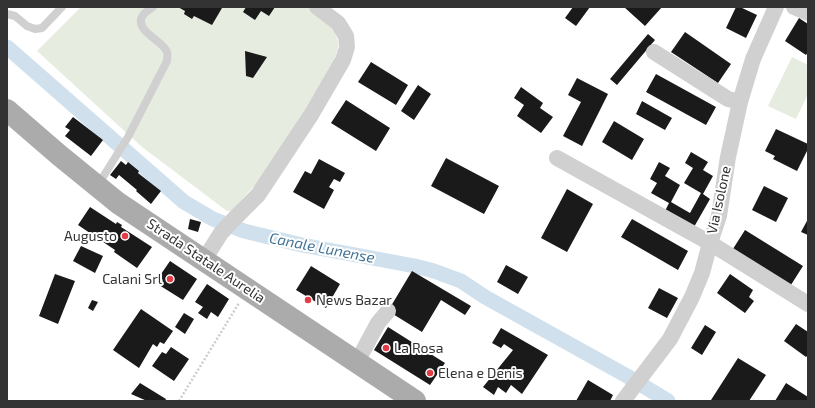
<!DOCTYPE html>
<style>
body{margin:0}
#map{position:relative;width:815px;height:408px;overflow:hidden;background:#fff;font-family:"Exo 2",sans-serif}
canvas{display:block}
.frame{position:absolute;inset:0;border:8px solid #333;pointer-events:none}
</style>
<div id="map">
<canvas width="815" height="408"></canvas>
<div class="frame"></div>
</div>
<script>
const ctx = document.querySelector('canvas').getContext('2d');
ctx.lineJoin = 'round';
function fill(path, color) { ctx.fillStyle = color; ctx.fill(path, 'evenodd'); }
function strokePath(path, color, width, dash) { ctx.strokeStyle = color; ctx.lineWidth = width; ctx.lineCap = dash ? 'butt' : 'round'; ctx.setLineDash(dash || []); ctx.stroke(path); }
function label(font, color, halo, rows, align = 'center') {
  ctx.font = font + ' "Exo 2",sans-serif'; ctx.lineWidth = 4; ctx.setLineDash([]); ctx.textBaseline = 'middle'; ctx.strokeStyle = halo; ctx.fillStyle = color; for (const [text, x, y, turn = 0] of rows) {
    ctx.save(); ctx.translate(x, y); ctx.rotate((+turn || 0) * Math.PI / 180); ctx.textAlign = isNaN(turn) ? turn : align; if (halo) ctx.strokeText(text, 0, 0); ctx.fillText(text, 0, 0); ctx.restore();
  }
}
fill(new Path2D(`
 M81,7H308C319,16 339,29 338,45C338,50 335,56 334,61L267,172L231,211H227L142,147L37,51Z
 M792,57L808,65V94L796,119L768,106Z`), '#e6ecdf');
strokePath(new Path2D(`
 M7,47L184,202L213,219L244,231L302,245L415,266L434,271L461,281L485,297L627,376L668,401`), '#d0e1ed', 15);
fill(new Path2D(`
 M178,7H221L222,8L212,25L194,16L192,19L184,14L185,11Z
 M246,7H275L269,16L261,11L255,20L243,12Z
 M573,7H590L576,26L565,18Z
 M624,7H662L645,26Z
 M736,7H740L757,15L746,38L726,28Z
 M799,18L808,24V52L806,55L785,41Z
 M685,32L731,64L718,83L671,52Z
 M648,34L655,40L617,85L610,79Z
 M245,51L267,57L253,78L246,76Z
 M371,62L408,85L396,105L358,82Z
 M656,74L716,107L706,125L646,92Z
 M577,78L608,94L582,146L563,136L581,102L568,95Z
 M418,85L431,94L414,120L401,111Z
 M521,87L543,103L540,108L553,117L541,133L517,116L524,105L514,98Z
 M346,100L390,128L376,151L331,123Z
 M642,101L672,118L665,130L636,114Z
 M73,117L103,140L91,156L65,136L70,130L65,127Z
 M614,121L644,139L632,160L602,142Z
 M776,129L808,144V149L797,171L773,159L775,156L765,151Z
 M691,152L708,162L703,170L713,176L703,194L710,199L694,227L665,211L669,203L651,193L657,183L650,179L659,162L670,168L665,176L680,185L671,202L690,213L701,193L684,183L693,168L685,163Z
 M446,158L499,186L484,214L431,186Z
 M319,159L345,173L340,182L334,179L329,187L334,190L324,209L293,192L305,171L311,174Z
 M121,161L126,165L128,162L139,171L138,173L161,191L151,204L136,191L137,190L119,175L116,179L110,175Z
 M764,186L788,198L776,222L752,210Z
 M567,189L593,204L567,252L541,238Z
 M90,207L116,224L117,222L122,225L121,227L152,247L137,268L114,252L115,250L78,225Z
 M190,219L201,222L198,232L188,229Z
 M632,219L688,251L678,270L621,237Z
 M808,219V235L801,232Z
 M745,230L803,266L789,288L731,252Z
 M81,246L103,256L95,273L73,261Z
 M170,261L197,279L183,300L159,285L163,280L159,277Z
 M506,265L528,277L518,294L497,282Z
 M311,266L340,284L326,308L296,290Z
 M412,271L471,306L465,315L441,300L422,332L388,311Z
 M55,274L75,281L58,324L39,316Z
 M730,274L753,290L749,297L754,301L745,313L717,293Z
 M207,284L229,299L218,317L211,312L207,319L198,313L203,307L195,302Z
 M659,288L678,298L667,318L648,308Z
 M92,300L98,302L93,311L88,308Z
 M141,309L173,331L164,344L160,342L157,347L153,344L139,368L113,350Z
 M184,313L194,319L185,334L175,327Z
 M796,324L808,332V355L806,357L784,341Z
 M705,325L716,332L702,355L691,348Z
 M388,327L445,363L430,385L374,350Z
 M501,328L548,355L522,394L511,385L506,393L498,387L494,395L483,387L513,350L504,344L501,348L492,343Z
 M171,347L189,359L174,381L152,366L162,352L166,354Z
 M738,358L766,375L749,401H712L711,400Z
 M588,380L613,395L610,401H576Z
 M140,383L166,399L165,401H147L131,394Z
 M786,383L808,397V401H775Z`), '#1a1a1a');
strokePath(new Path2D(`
 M179,401L239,303`), '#cdcdcd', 2.5, [2, 2]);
strokePath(new Path2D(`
 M7,14L15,16L27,26L35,29L42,28L62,7
 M98,185L128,137L167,61C167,59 168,55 167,52C164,41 132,30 143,15C145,12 150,9 153,7`), '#d0d0d0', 8);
strokePath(new Path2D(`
 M794,7L808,13
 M654,52L728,99L740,102
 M557,158L710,243L808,304
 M204,260L221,233L235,218L258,195L311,115L343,60L347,47L346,36L338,23L317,7
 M357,362L378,323L388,311
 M623,401L670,339L692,297L702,273L710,243L719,216L728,157L740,102L753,59L776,7`), '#d0d0d0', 16);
strokePath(new Path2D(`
 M7,110L59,155L118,203L415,401`), '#ababab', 22);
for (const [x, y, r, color] of [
 [125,236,4,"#e23d46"],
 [170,279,4,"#e23d46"],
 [308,300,4,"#e23d46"],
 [386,348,4,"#e23d46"],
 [430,373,4,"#e23d46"]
]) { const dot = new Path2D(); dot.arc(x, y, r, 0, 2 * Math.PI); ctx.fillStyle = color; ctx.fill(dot); strokePath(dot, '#fff', 1.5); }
label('14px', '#333', '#fff', [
 ["Via Isolone",719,200,-78],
 ["Strada Statale Aurelia",206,261,34]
]);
label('14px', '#333', '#fff', [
 ["Augusto",117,236,"right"],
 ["Calani Srl",162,279,"right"],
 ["News Bazar",316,300],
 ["La Rosa",394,348],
 ["Elena e Denis",438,373]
], 'left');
label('italic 15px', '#417395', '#fff', [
 ["Canale Lunense",322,248,11]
]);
</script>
